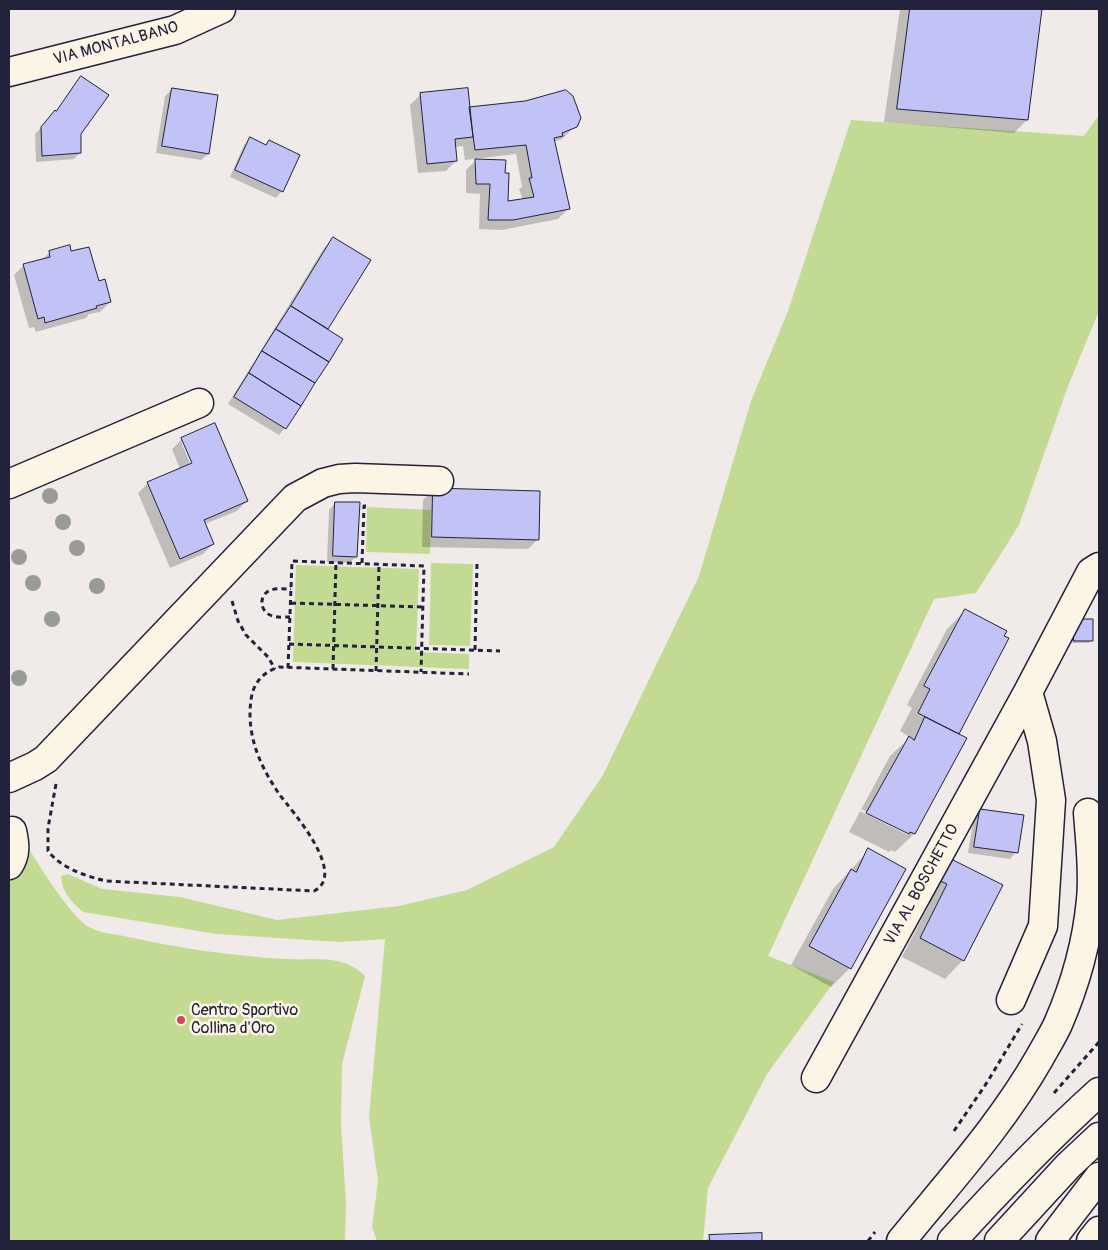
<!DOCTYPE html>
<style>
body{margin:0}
#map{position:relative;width:1108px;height:1250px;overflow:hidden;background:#f0ebe8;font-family:Pangolin,sans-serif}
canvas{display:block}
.frame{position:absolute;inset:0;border:10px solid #22223b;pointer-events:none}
</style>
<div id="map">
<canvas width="1108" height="1250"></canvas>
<div class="frame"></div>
</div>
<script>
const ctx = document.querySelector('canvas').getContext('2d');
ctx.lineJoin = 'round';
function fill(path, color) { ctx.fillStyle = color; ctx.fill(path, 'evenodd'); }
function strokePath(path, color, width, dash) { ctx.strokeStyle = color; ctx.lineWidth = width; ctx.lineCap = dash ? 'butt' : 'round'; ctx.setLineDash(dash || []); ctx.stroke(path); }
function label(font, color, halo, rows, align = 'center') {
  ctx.font = font + ' Pangolin,sans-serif'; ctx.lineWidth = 5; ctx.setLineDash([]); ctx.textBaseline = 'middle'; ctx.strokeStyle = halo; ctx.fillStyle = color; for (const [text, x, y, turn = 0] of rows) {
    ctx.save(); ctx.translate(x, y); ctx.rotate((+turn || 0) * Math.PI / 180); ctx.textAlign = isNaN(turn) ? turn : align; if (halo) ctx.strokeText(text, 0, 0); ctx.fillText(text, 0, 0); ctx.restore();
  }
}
fill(new Path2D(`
 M1099,115V311L1068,386L1019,525L976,593L934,599L768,956L834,982L767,1074L708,1188L703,1241H377L372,1227L378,1181L369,1117L385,939L340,942L217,934L83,912C71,901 62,893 61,876L68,874L102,889L180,897L277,920L399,906L467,890L554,847L603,775L699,576L751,401L788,311L851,120L1084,136Z
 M367,507L431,510L430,554L366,552Z
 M431,563L473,564L470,646L429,645Z
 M296,565L419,569L416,652L469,654V669L293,662Z
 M22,838C34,857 72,920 91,928C100,933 113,934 124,936C177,948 232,956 286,959C307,961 335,955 353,967C358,969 361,973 365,976L342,1064L341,1125L346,1202L345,1241H9V846Z`), '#c2da91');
fill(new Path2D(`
 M900,9H1041L1027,120L1014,133L884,122Z
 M81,78L80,153L74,159L36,162L35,134L55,112Z
 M172,89L208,154L201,160L156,153L165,96Z
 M420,95L468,109L579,122L562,139L554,142L568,209L558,219L502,230L479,229L480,194L466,193V170L476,160L504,174L506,203L523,200L519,189L522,187L516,154L465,160L463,146L454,147L456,161L446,171L418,173L410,105Z
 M251,139L265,145L269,141L282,191L276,198L230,177L244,145Z
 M334,238L369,260L326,329L285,428L279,435L228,404L324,248Z
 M49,253H71L98,283L110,302L100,312L89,314L86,318L36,332L34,327L29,328L14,275L24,265L42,260Z
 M182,439L247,501L237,511L205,524L213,544L203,554L170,568L138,493L148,483L180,469L172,449ZM181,442H184L195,469L193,470Z
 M433,490L538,539L528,549L422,547L423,500Z
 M335,503L356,556L350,563L327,562L329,510Z
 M965,611L1008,639L957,735L965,739L914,834L895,852L891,850L889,852L849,832L890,756L905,742L908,736L900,731L912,708L907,705L947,629ZM861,809L908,833V835L860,811Z
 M1071,624L1092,640L1089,643H1071Z
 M980,810L1016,852L1010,859L968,853L974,817Z
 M869,850L850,968L831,987L791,965L833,889Z
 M931,878L1001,886L963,960L945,979L902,957L930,903L920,899Z
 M760,1234L761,1241H705L710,1236Z`), '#0003');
const building = new Path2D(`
 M910,9H1042L1028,120L897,109Z
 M81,76L109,95L81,134V153L42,156L41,127L55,110L56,111Z
 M172,88L218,95L209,154L162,146Z
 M468,88L473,137L455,139L457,161L427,164L420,93Z
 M566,90L573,96L581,118L577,127L562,133L563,136L554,138L570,209L513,220H488L490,184H476L475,159L506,160L505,173H509L508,201L534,197L529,178H532L526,145L475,150L469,107L525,101Z
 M250,137L266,145L269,140L300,155L283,192L235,170Z
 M333,237L371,260L328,329L291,306Z
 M70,245L71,251L89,247L99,281L105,279L111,302L96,306L97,308L45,323L44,317L38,319L23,264L50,257L49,251Z
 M291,306L343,339L329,362L276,329Z
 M276,329L329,362L315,383L262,351Z
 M262,351L315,383L301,406L249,373Z
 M249,373L301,406L286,429L234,397Z
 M215,423L248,501L204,520L214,544L180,559L147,482L192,463L181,438Z
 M433,488L540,491L539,540L432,537Z
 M335,502H360L357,557L333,556Z
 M965,609L1007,631L1004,636L1009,638L959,734L918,713L930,689L924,686Z
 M1073,619H1093V641H1074Z
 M925,717L967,738L915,834L910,832L909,834L866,813L909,736L914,740Z
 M980,809L1024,815L1018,853L974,847Z
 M868,848L906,869L851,969L809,946L851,869L856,872Z
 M949,858L1003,885L964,961L920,938L947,884L938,880Z
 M762,1233V1241H710L709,1235Z`);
fill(building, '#c1c2f5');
strokePath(building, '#22223b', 1);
const minor = new Path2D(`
 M9,72L175,30L221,9
 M9,484L199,403
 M9,778L35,766L46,759L295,498L323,483L339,479L355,478L439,481
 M9,865C16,854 15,844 12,831
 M1011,1000L1043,926L1051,800L1042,741L1028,692
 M816,1078L1028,692L1091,572L1099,567
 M901,1241C949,1182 1002,1124 1040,1057C1046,1046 1053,1035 1058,1024C1075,985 1087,942 1091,900C1094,871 1090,841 1088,813
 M1050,1241L1099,1177
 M1091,1241L1099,1231`);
const major = new Path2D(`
 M952,1241C999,1189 1047,1139 1099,1092
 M999,1241L1068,1166L1099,1137`);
strokePath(minor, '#22223b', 31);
strokePath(major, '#22223b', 31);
strokePath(new Path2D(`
 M362,563L364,506H366
 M232,601L238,621L246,635L268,657L275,669
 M291,603L423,607
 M290,617C284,617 276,618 270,615C259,610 259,594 271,590C277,588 285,589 291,589
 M289,644L500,651
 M475,650L477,564
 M288,668L292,561L424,566L421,672
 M333,669L336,562
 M376,671L379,564
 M56,784L48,828V851C61,868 85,876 106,881L314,891C348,874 292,811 279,794C272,783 265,772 260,760C252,742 248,720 251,700C253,683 263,672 279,667L469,674
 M1054,1093L1099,1042
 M954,1131L988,1081L1022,1024
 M868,1241L875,1232`), '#22223b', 3, [5, 4]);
strokePath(minor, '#fcf5e5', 28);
strokePath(major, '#fcf5e5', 28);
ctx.fillStyle = '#999b97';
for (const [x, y] of [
 [50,496],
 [63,522],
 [77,548],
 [19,557],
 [33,583],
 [97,586],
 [52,619],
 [19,678]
]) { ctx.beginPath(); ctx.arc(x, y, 8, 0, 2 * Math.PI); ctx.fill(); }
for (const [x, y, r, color] of [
 [181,1020,5,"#d1495b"]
]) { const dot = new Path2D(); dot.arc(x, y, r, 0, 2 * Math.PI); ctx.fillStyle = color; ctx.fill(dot); strokePath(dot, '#fcf5e5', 2); }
label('16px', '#22223b', '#fcf5e5', [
 ["VIA MONTALBANO",116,44,-15],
 ["VIA AL BOSCHETTO",922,885,-61]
]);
label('16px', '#22223b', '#fcf5e5', [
 ["Centro Sportivo",191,1011],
 ["Collina d'Oro",191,1029]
], 'left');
</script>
